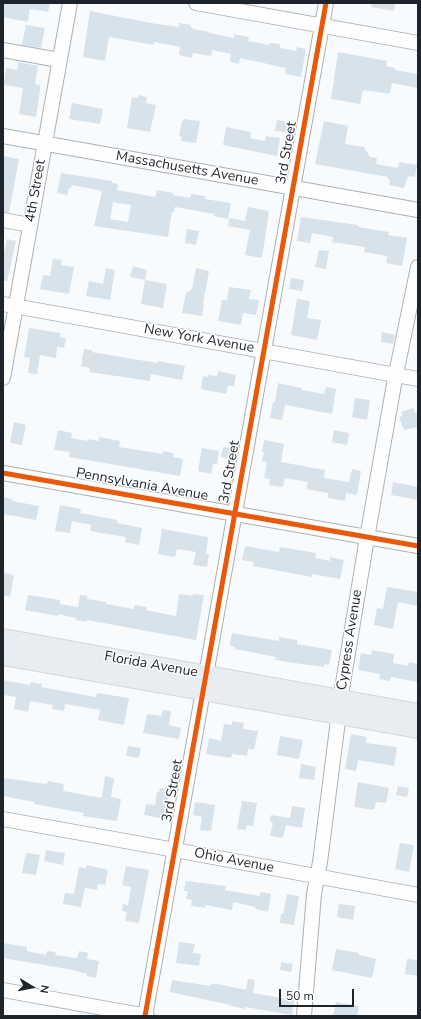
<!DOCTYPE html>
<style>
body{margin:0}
#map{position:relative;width:421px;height:1019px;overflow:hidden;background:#f8fbfd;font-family:"Nunito Sans",sans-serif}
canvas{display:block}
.frame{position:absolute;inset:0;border:4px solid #1e242b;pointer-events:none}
.north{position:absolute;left:12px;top:967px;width:40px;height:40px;-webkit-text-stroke:3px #fff;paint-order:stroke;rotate:100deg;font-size:11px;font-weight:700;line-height:16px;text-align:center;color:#1e242b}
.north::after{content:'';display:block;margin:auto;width:14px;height:18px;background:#1e242b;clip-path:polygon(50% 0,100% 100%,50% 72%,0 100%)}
.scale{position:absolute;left:279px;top:989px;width:75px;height:18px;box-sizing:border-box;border:2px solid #1e242b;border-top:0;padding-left:5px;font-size:12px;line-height:14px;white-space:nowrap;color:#1e242b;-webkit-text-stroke:3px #fff;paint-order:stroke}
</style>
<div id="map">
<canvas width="421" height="1019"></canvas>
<div class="frame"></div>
<div class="north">N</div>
<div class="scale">50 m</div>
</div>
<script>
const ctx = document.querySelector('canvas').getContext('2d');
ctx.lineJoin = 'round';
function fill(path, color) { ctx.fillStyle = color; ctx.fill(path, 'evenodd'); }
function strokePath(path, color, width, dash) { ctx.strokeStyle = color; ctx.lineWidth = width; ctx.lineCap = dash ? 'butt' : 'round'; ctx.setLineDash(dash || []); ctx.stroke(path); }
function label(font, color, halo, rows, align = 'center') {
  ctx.font = font + ' "Nunito Sans",sans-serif'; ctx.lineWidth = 3; ctx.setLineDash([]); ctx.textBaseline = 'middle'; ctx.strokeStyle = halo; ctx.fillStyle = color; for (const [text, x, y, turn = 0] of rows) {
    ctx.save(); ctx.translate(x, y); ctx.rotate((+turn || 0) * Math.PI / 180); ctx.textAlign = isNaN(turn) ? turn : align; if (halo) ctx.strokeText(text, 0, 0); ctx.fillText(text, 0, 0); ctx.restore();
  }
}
fill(new Path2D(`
 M3,3H50L48,12L30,9L28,22L3,17Z
 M372,3H395L394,11L371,7Z
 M90,11L151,23L179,27V23L191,25L190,27L193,28V29L209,32V33L234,38V34L249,37L248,41L269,45V43L280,44V48L296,51L297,47L306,49L301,77L285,74L286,68L240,58L239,64L230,62L231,54L212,50L211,56L193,53L192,58L179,55L180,47L176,46L154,42V45L109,37L105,61L83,57Z
 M26,25L45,28L41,48L22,45Z
 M338,52L387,61L386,66L395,68V70L418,74V88L392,83L390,94L363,90L360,104L331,99Z
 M18,62L38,66L35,84L40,85V90L36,117L19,114L23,88L4,85L6,68L17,70Z
 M138,95L147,97L146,103L156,105L150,132L127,128L132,97L138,98Z
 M72,103L103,109L100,124L69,119Z
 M184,119L200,121L196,143L181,141L182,137L179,136L182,121H183Z
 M277,120L288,122L286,132L275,131Z
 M324,121L348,126L345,144L364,147L370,157L377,158L376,164L398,168L399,162L417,165L415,177L408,176L404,188L389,185L390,180L388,179V177L315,164Z
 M226,127L251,132L250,138L265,141L266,136L280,138L277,156L223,145Z
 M3,156L19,159L9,213L3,212Z
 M61,173L112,181V183L118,184L117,190L155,197L157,190L173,193V195L190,198L191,194L205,196V199L231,203L228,219L214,216V214L175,207L174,212H172L168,237L94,226L102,191L72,185L71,188H69L67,195L57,193ZM113,202L131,205L128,222L110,219Z
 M248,207L269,211L262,258L245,255L250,230L228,226L229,218L245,221Z
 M301,217L358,225V227L389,232L388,235L407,238L402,266L386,263L387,256L364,252L365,247L332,242L333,237L312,233L310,243L297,241Z
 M187,229L199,231L196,245L185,243Z
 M7,239L16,241L7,281H3V258Z
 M319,250L329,251L326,269L315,267Z
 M53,259L62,260L61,265L74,267L69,294L40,289L43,275L50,276Z
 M133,266L147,270L145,280L130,277Z
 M106,268L115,270L110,300L86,296L89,281L103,284Z
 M196,268L209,271L203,304L204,305L202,316L182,313L186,292L188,293V291H191V289H192Z
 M291,278L304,280L302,291L289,289Z
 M145,280L167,284L163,308L141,304Z
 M229,287L251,290L249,299L259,300L256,315L243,313L241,325L218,321L222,300H227Z
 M297,299L310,301L307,318L321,320L317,340L291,335Z
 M29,328L60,333V337L66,338L64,348L57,347L56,358L40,355L37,374L28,373L30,358L24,357Z
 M382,332L395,335L393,344L381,342Z
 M84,349L92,350V352L127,358L158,363V361L185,366L182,380L151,374L150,381L89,372L90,368L81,366Z
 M218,371L236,375L234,386H228L226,394L201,389L203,376L208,377V375L217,376Z
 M278,383L302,388V390L324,394L326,387L336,389L332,414L285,405L282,420L270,418L273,402H275Z
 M355,398L370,400L367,420L352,417Z
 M413,408L415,413L418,412V427L404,430L399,417L403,416L401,412Z
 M14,422L26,425L22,445L10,443Z
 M58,430L72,433L71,438L87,441V439L99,441V437L120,441L119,447L163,454V451L174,453L173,457L183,459L180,476L69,457L70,452L54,450Z
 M334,430L349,433L347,445L332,442Z
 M264,440L284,444L281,462L325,470L324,478L349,482L352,469L361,471L357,495L346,493L345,501L328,498V493L306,489L308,482L285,478L283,487L269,485L270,479L264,478L267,462L262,461L264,452H262Z
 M223,447L234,449L232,459L221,457Z
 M202,448L219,451L217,464H213L211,474L198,471Z
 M393,482L418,487V500L391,495Z
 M3,497L12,499V501L39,506L36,520L3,514Z
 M60,505L81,509L80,513L117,520V523L142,528L139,545L125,542L126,537L90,531L91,525L72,521L70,533L55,531Z
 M162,529L208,537L206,554H209L207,567L193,565L196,552L177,549L175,557L158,554Z
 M245,546L279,552L280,547L316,553L315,558L330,561V557L344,560L340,579L312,574V577L253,566L254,562L242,560Z
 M3,573L14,575L10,597L3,595Z
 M387,587L418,592V606L398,602L393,629L374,625L377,608L383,609Z
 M179,594L193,596V594L204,595L196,640L87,620V622L76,620V618L58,614V616L25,610L28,595L60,600V604L78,607L80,595L87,596V599L106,602V604L134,609V605L147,607L146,610L176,616Z
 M232,633L279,641V637L297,640V644L332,650L329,665L325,664L324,667L294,663L275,660L276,657L235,649V647L230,646Z
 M372,650L394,654L393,663L408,666L409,662L418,664V682L391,677L390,681L379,679L380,674L358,670L361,653L371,655Z
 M3,680L30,685L31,682L42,684L41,687L96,697L97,693L129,698L124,725L98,720L100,710L65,704L64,711L52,709L53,705L30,701L28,712L14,709L16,697L3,695Z
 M163,710L171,711L169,725L181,728L179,739L143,733L147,714L161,716Z
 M232,721L244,723L243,729L258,731L254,750L248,749L247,756L232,754L231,758L206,754L209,738L221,741L224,724L232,725Z
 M351,734L367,737L366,743L397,747L394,766L358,760L356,771L345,769Z
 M280,736L303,740L299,759L277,755Z
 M128,746L141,748L139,758L126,756Z
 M301,764L316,767L314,780L299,778Z
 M105,776L114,778L111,797L121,799L117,821L83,816L84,813L34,804V802L3,796V778L47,784L48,781L64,784L63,791L102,798Z
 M358,782L389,788L386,803L376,802L374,810L354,807Z
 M398,786L409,788L407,797L396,795Z
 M160,788L168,789L167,794H169L165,819L144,815L146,804L155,805L157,792H159Z
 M242,801L257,803L253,826L247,825L246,830L237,829Z
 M195,802L215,805L211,831L200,830L202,817L193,815Z
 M292,806L305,808L302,828L286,825L283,838L270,836L273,823L270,822L271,815L290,818Z
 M400,843L414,845L409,872L395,869Z
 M46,850L65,853L63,865L44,861Z
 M27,853L40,855L36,875L22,873L25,857H26Z
 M87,865L108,870L105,885L98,884L97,890L85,888L81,907L63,904L65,893L74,894L79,867L86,868Z
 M126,866L149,870L139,923L125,921L127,912L122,911L123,904L128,905L131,887L122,885Z
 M186,881L226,886L225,890L260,896V892L271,894L268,912L255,909L256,907L233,902L232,910L205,905V908L191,906L192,900L186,899L188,891H184Z
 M287,894L299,896L294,925L280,923L281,914H283Z
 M339,904L355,906L353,920L337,917Z
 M179,942L195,944L193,953L201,954L199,966L176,963Z
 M3,943L27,947V951L46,955L47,951L56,952L55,955L75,958H77L79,951L88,953L87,959L99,961L96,978L87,976V974L73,970L3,958Z
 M336,949L359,953V955L376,959L372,978L332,970Z
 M407,959L418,960V976L405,974Z
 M281,962L293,964L291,972L280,970Z
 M248,979L255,980L253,993L294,1000L292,1015L245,1007V1009L231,1006V1005L170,992L172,980L211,986V984H217L246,990Z
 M336,1002L359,1006L357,1016H333Z`), '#d8e2eb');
const minor = new Path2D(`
 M196,3L418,43
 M3,50L59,60
 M3,136L418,210
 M3,220L30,225
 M3,304L418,379
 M3,378L70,3
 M3,473L418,546
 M3,819L175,850L418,895
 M3,990L147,1016
 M145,1016L326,3
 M304,1016L314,894L320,862L342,689L367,538L394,384L418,267`);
const major = new Path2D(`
 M3,638L418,713
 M3,656L418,729`);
strokePath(minor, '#acb0b4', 16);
strokePath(major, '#d4d6d8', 20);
strokePath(minor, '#fefeff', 14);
strokePath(major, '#e8edf1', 18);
strokePath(new Path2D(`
 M3,473L418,546
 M145,1016L326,3`), '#e8590c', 5);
label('14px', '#1e242b', '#fff', [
 ["3rd Street",287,153,-80],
 ["Massachusetts Avenue",187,169,10],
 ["4th Street",36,191,-80],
 ["New York Avenue",199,339,10],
 ["3rd Street",230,472,-80],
 ["Pennsylvania Avenue",142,485,10],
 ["Cypress Avenue",350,640,-81],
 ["Florida Avenue",151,665,10],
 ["3rd Street",173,791,-80],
 ["Ohio Avenue",234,861,11]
]);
</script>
